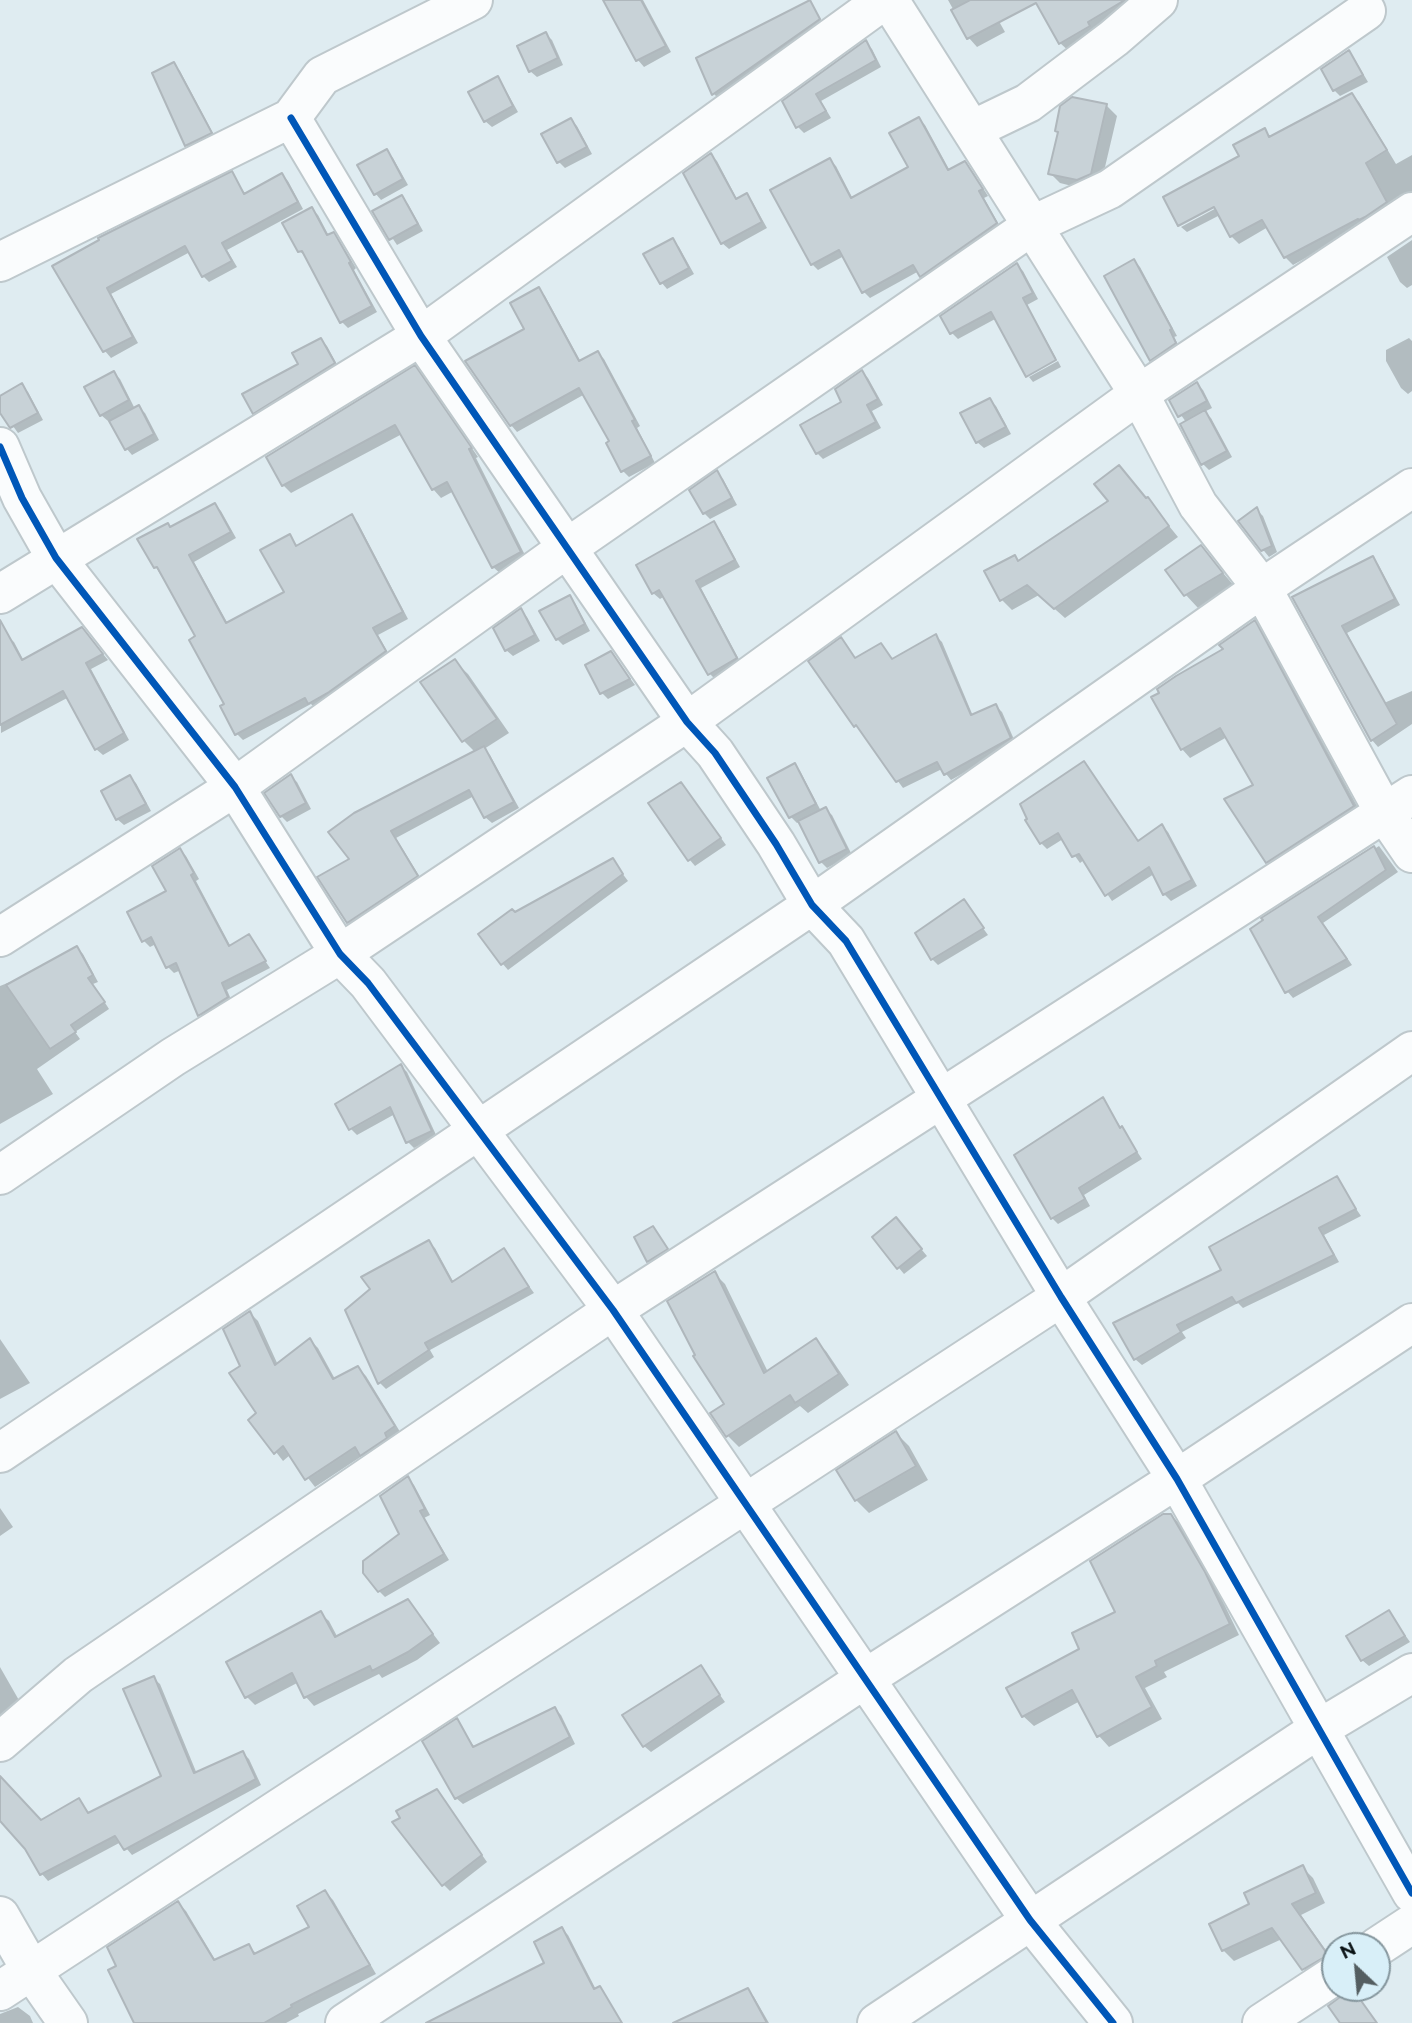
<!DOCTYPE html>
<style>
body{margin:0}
#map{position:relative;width:1412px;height:2023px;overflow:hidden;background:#dfecf1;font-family:Raleway,sans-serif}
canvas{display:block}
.north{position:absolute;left:1321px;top:1932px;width:70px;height:70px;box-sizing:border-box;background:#d8eff8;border:2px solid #85969d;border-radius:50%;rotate:334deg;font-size:19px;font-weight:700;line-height:28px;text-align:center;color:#091114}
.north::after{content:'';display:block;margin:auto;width:24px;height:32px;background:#545e61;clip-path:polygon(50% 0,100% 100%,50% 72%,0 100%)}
</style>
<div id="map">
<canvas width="1412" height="2023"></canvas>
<div class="north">N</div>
</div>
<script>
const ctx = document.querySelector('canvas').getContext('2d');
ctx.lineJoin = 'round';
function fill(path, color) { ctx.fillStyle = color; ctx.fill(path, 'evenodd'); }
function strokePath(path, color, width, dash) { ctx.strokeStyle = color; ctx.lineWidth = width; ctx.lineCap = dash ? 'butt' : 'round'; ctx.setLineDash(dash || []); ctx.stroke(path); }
fill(new Path2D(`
 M604,0H643L671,52L644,67L638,60Z
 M948,0H987L1005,32L977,47L969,38Z
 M1036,0H1146L1071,53L1060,43Z
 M809,2L825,26L720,100L714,94L699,59Z
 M546,34L552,40L563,65L537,77L530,71Z
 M865,43L872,49L881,67L821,101L831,118L804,133L798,127L784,102Z
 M1348,52L1354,58L1368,82L1340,96L1334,90Z
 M173,64L180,71L216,139L193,151L187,145Z
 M497,79L503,85L518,112L492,127L485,121Z
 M1352,95L1359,102L1396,164L1412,155V199L1293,265L1285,257L1268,227L1239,244L1231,236L1220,215L1187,232L1181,227L1222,205L1241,157L1264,131L1271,138Z
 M1107,106L1117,116L1101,184L1088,190L1060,183L1050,173Z
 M919,119L925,125L950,171L965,163L971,169L988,196L984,198L1002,230L927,282L919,271L870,298L863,291L844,256L818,270L812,264L830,160L836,166L853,199L911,168Z
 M571,120L577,126L592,154L565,168L559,162L544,135Z
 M387,151L393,158L408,185L381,200L375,193Z
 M711,155L717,161L737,199L746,195L752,201L767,228L729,249L722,243Z
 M232,174L246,195L282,175L288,181L303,209L227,250L237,267L209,282L203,276L190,252L111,294L138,343L111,358L105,351L54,266Z
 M402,198L408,204L423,231L397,245L375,212Z
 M312,209L318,215L329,236L333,234L339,240L356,268L354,270L377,312L348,328L342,322L307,257L299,251Z
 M673,240L679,247L694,274L667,289L661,282Z
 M1412,240V285L1407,288L1400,282L1387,257Z
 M1134,261L1140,267L1177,336L1174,337L1181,350L1157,366L1151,359Z
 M1017,265L1023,271L1038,299L1027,305L1056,358L1027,374L997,318L958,339L952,333Z
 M539,289L545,296L581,362L598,353L604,359L640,426L637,428L655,463L629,477L623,471L612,442L585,394L517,432L511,425L526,330Z
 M1409,338L1412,341V391L1408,394L1401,388L1386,361V350Z
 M321,340L327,346L340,370L260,419L254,413Z
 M1058,361L1061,367L1033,382L1029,377Z
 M414,368L423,376L478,457L476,458L528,561L502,575L493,567L454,491L441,498L433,489L402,434L291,493L283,485Z
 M862,372L868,378L883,405L872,411L881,428L823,459L817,453Z
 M114,373L120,379L135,409L138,407L145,413L159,440L132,455L126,448L110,420L108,421L101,415Z
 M1197,384L1203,390L1212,408L1204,412L1211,418L1232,457L1209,470L1203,464L1186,422L1171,401Z
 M22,386L28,392L43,420L18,433L0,408V398Z
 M989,400L996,406L1011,434L984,448L977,442Z
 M717,473L723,479L737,505L710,519L704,513Z
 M1147,499L1178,537L1065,618L1039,595L1012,610L1002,600L1014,557L1019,562L1111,501Z
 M215,505L221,511L236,538L194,562L228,624L286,593L290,536L298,547L352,517L358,523L408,619L378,635L391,658L316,709L311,704L243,740L237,734L222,707L226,705L198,637L157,569L165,564L171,529Z
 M1257,510L1263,516L1277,552L1269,557L1240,521Z
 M714,524L720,530L740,567L701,588L742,665L716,680L710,674L665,596L660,599L653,593Z
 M1201,547L1235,587L1198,608L1185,594Z
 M1372,558L1378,564L1400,605L1347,633L1384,703L1412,691V724L1378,747L1372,740L1294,598Z
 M569,597L575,603L590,631L563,645L557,639Z
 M521,611L527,617L540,641L513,656L506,650Z
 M1254,622L1262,630L1362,815L1276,870L1267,862L1255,786L1227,737L1190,758L1182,749L1225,650Z
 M7,636L14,642L24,661L88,636L108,660L91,669L129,740L103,755L96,749L69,697L1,733L0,640Z
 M936,636L942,642L973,716L996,706L1002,712L1016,744L951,780L942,769L903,788L810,662L841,639L857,660L881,645L893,660Z
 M611,653L635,685L608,699L602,693L587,666Z
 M454,661L468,674L509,733L484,749L490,755L519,808L492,823L485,817L474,796L396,838L423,882L354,928L348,922L351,860L476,753L464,741L423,682Z
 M1084,763L1139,842L1162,826L1168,832L1197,886L1171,901L1164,894L1154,874L1112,901L1084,860L1080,863L1063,839L1047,849L1041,843L1028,820Z
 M794,765L800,771L821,811L825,809L832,815L852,855L827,868L821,862L801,821L797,823L791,817L770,778Z
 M290,776L297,782L311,809L287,822L281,816Z
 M129,777L136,783L151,811L124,825L117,819Z
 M687,791L726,845L695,866L689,859Z
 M1379,846L1398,872L1323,923L1352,965L1293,998L1287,991L1282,907Z
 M180,850L186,856L199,879L196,881L231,947L248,936L270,968L227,990L233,1004L206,1021L200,1015L181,970L174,973L168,967L156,944L150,947L144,941L168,892Z
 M613,861L628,881L508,970L502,963L515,914Z
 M964,902L988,935L938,965L932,959Z
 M77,948L83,954L98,982L93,984L109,1009L75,1032L80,1039L37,1069L53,1094L0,1124V986L10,982L12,984Z
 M401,1066L407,1072L437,1137L414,1148L408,1142L395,1114L357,1135L351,1129Z
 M1102,1099L1142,1159L1084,1195L1090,1206L1058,1224L1052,1218Z
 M1336,1179L1361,1216L1324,1235L1339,1262L1243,1308L1238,1303L1182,1332L1186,1338L1142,1365L1135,1359L1224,1271Z
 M902,1226L927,1256L904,1274L874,1238Z
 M653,1228L672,1256L655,1267L648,1261Z
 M428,1242L435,1248L454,1283L504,1251L534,1293L430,1350L434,1357L386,1389L380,1383L347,1310Z
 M715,1274L725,1284L768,1372L815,1341L826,1351L849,1385L808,1413L800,1406L739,1447L728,1436L712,1413L726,1404Z
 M250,1313L258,1321L278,1365L310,1340L318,1348L335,1379L358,1368L366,1376L402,1435L369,1463L362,1456L315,1487L290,1455L283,1461L251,1420L259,1413L243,1366Z
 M0,1339L30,1383L0,1399Z
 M896,1433L909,1446L928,1480L869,1513L856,1500Z
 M408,1479L414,1485L430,1515L424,1518L449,1560L385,1597L379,1591L401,1535Z
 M0,1508L13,1527L0,1536Z
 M1171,1515L1182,1526L1215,1585L1239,1635L1164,1672L1167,1677L1145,1688L1162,1719L1109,1747L1099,1736L1080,1701L1034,1726L1023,1716L1117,1613Z
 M408,1601L440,1643L417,1660L382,1678L379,1674L314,1706L306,1697L299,1682L255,1705L247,1697L320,1613L329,1621L338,1638Z
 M1389,1612L1410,1642L1369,1666L1362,1660Z
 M0,1667L24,1709L0,1722Z
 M700,1667L725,1702L651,1752L644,1746Z
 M153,1678L160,1684L197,1774L243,1753L249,1759L261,1785L132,1855L121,1842L48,1881L42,1874L26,1848L0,1818V1803L41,1822L79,1800L90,1814L164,1777Z
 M555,1709L561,1715L575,1744L463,1804L456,1798L457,1721L475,1748Z
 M437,1791L487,1862L450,1891L443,1884Z
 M1302,1867L1313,1878L1325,1903L1301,1915L1335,1963L1314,1980L1304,1969L1282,1939L1234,1961L1223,1950L1252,1905Z
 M325,1892L333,1900L376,1974L298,2014L299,2016L286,2023H136L119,1967L178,1903L186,1911L216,1961L248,1946L257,1954L311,1928Z
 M562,1929L568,1935L609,2015L595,2023H478L547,1964Z
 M748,1990L754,1997L769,2023H722Z
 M18,2007L30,2016L33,2023H0V2014Z`), '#0003');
const building = new Path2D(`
 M603,0H641L666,46L636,61Z
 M810,0L820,19L712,95L696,58Z
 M970,0H1125L1088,22L1090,26L1059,44L1036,3L967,39L951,10Z
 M546,32L558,58L529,72L517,46Z
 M866,40L876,60L816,94L826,111L796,128L782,101Z
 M1349,50L1363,75L1333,91L1321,69Z
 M174,62L212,133L185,146L152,73Z
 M498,76L513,106L484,122L468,92Z
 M1352,93L1387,150L1366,163L1387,202L1365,217L1359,220L1358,219L1284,258L1262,220L1230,237L1214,207L1178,226L1163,197L1239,156L1233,145L1265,128L1269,137Z
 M1072,97L1107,104L1091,174L1077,180L1048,174L1058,132L1055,131L1060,106Z
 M919,117L948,170L965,161L983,189L979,191L997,223L920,277L913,265L862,293L839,250L811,265L770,190L830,158L851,198L908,167L889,133Z
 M571,118L587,147L557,163L541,134Z
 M387,149L403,179L374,195L357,165Z
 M711,153L736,199L747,193L762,222L721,244L683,173Z
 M232,171L244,194L282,173L298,202L222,243L232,261L202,277L185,246L107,288L133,337L103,352L52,266L99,240L98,238Z
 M402,195L418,224L389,240L372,211Z
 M312,207L327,235L334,232L351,262L349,263L372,306L340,323L302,251L298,252L282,223Z
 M673,238L689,268L660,284L643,254Z
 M1134,259L1172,329L1170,330L1176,343L1150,361L1104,276Z
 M1017,263L1033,293L1023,298L1056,360L1026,377L991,312L950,334L940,316Z
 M539,287L579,361L598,351L635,420L632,421L651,456L621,472L606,443L609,441L579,388L510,426L465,361L524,329L510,303Z
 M321,338L335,363L253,414L242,394L298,364L292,353Z
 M415,365L472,448L469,449L521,552L492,568L447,482L432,490L395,425L282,486L266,457Z
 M862,370L878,399L867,405L876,422L816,454L800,425L841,402L835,389Z
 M114,371L129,400L100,416L84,387Z
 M1197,382L1207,401L1178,417L1169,400Z
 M22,383L38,413L10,428L0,413V396Z
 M990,398L1006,427L976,443L960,413Z
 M139,405L154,434L125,450L109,421Z
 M1205,410L1227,451L1201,465L1180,424Z
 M1119,465L1146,498L1148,497L1169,526L1054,609L1027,585L1000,601L984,571L1015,555L1018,561L1108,501L1094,484Z
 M717,470L732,498L703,514L689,490Z
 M215,503L231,532L189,555L226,623L284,592L260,550L290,534L296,546L352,514L403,612L373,628L386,651L329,692L308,704L305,698L235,735L220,706L224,704L189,640L195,636L157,567L154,568L137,539L168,523L170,527Z
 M1257,507L1272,546L1261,551L1238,521Z
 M714,521L735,560L696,581L737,658L708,675L659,590L652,594L636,565Z
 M1201,545L1223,573L1184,596L1165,570Z
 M1373,556L1395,599L1342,626L1397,724L1371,741L1292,597Z
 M570,595L585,624L556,640L539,611Z
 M521,608L535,635L505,651L493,628Z
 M0,620L22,660L82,627L103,654L86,663L124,733L95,750L63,691L0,725Z
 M1255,620L1354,806L1266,863L1224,799L1253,785L1220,728L1181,750L1151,697L1159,693L1157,689L1176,676L1223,649L1219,645Z
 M936,634L971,715L996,704L1011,738L944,775L937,762L896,782L856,725L854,727L808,661L841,637L855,658L881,643L892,659Z
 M611,651L630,679L600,694L585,665Z
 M455,659L497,719L462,742L420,682Z
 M484,746L514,802L484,818L469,790L391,831L418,876L347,923L317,877L349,859L328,832L354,813Z
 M1084,761L1138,841L1162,824L1192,880L1163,895L1149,867L1105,896L1079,854L1072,857L1058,833L1040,844L1025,820L1027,819L1020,804Z
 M795,763L816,804L789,818L767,778Z
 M291,774L306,803L280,817L264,793Z
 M130,775L146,804L116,820L101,791Z
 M681,782L721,838L688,861L648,803Z
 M826,807L847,849L819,863L798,821Z
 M1374,846L1386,870L1318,917L1347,959L1285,993L1250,929L1263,920L1261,918Z
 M180,848L194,873L191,875L229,946L249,934L266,961L222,983L228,997L198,1016L176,963L166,968L151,937L142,942L127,912L166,891L152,866Z
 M613,858L623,874L501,965L478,934L512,909L515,912Z
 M964,899L984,928L931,960L915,933Z
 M77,946L93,975L88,978L105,1002L71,1025L76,1032L50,1049L6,985Z
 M401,1064L432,1131L406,1143L390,1107L349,1130L335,1104Z
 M1103,1097L1120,1128L1122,1126L1137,1152L1079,1188L1085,1199L1051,1219L1014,1155Z
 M1337,1176L1356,1209L1319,1228L1334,1255L1236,1303L1232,1297L1177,1325L1181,1332L1134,1360L1113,1323L1221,1270L1209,1247Z
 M896,1217L922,1249L897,1269L872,1237Z
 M653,1226L668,1249L647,1262L634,1237Z
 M429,1240L452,1282L504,1248L529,1287L425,1343L429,1350L378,1384L345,1310L370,1289L361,1277Z
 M715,1271L764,1373L816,1338L839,1374L795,1403L790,1395L726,1437L710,1413L724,1404L693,1356L695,1355L667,1301Z
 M250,1311L275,1365L310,1338L333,1379L358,1366L395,1426L385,1433L387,1438L360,1456L355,1447L305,1480L283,1446L274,1454L248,1420L256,1413L229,1373L240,1366L223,1329Z
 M896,1431L916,1466L855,1501L836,1470Z
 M408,1476L425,1509L420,1511L444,1554L378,1592L363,1573V1561L399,1534L380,1496Z
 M1163,1514H1171L1205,1572L1230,1624L1155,1661L1157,1666L1136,1677L1152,1707L1097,1737L1072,1690L1022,1717L1006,1688L1079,1649L1072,1633L1115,1612L1090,1561Z
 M408,1599L433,1634L408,1652L372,1671L370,1666L304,1698L292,1673L245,1698L226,1662L321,1611L335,1637Z
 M1389,1610L1405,1636L1361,1661L1346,1636Z
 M701,1665L720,1695L643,1747L622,1715Z
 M154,1676L194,1773L243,1751L256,1779L124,1850L115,1836L40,1875L25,1849L0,1821V1776L41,1820L79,1798L88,1813L161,1776L123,1689Z
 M555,1707L570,1737L455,1799L422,1741L457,1718L473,1747Z
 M437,1789L482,1855L442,1886L392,1822L400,1818L396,1811Z
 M1303,1865L1316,1893L1292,1904L1328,1955L1302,1970L1272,1928L1222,1951L1209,1924L1249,1904L1244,1893Z
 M325,1890L370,1965L291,2005L292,2007L264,2023H134L108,1970L116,1966L107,1947L178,1901L214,1960L249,1944L254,1954L309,1927L297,1906Z
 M562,1927L594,1989L600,1986L622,2023H426L544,1963L534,1942Z
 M748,1988L767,2023H673Z
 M1352,1988L1377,2023H1340L1328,2006Z`);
fill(building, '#c8d2d7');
strokePath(building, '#afb7bc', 2);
const minor = new Path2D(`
 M889,0L1139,394L1198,505L1262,588L1384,812L1412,853
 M291,118L421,336L687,722L715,753L776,844L812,905L846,941L1061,1297L1177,1479L1412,1893
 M972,130L1028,103L1114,38L1158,0
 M0,262L291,118L322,76L473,0
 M0,447L22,498L56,558L235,787L340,954L368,983L613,1310L1030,1920L1113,2023
 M0,594L421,336L884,0
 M0,937L235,787L567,548L1033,225L1110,189L1366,11
 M0,1175L173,1057L340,954L687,722L1139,394L1412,212
 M0,1453L812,905L1262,588L1412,488
 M0,1742L78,1675L613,1310L1412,795
 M0,1916L31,1970L68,2023
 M1377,1947L1412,1924
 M0,1991L1061,1297L1412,1051
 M345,2023L866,1678L1177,1479L1412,1323
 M877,2023L1317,1730L1412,1673
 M1262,2023L1335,1975`);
strokePath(minor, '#bec8cc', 42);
strokePath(minor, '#fafcfd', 38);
strokePath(new Path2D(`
 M291,118L421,336L687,722L715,753L776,844L812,905L846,941L1061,1297L1177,1479L1412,1893
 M0,447L22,498L56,558L235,787L340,954L368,983L613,1310L1030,1920L1113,2023`), '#0057b8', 7);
</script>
